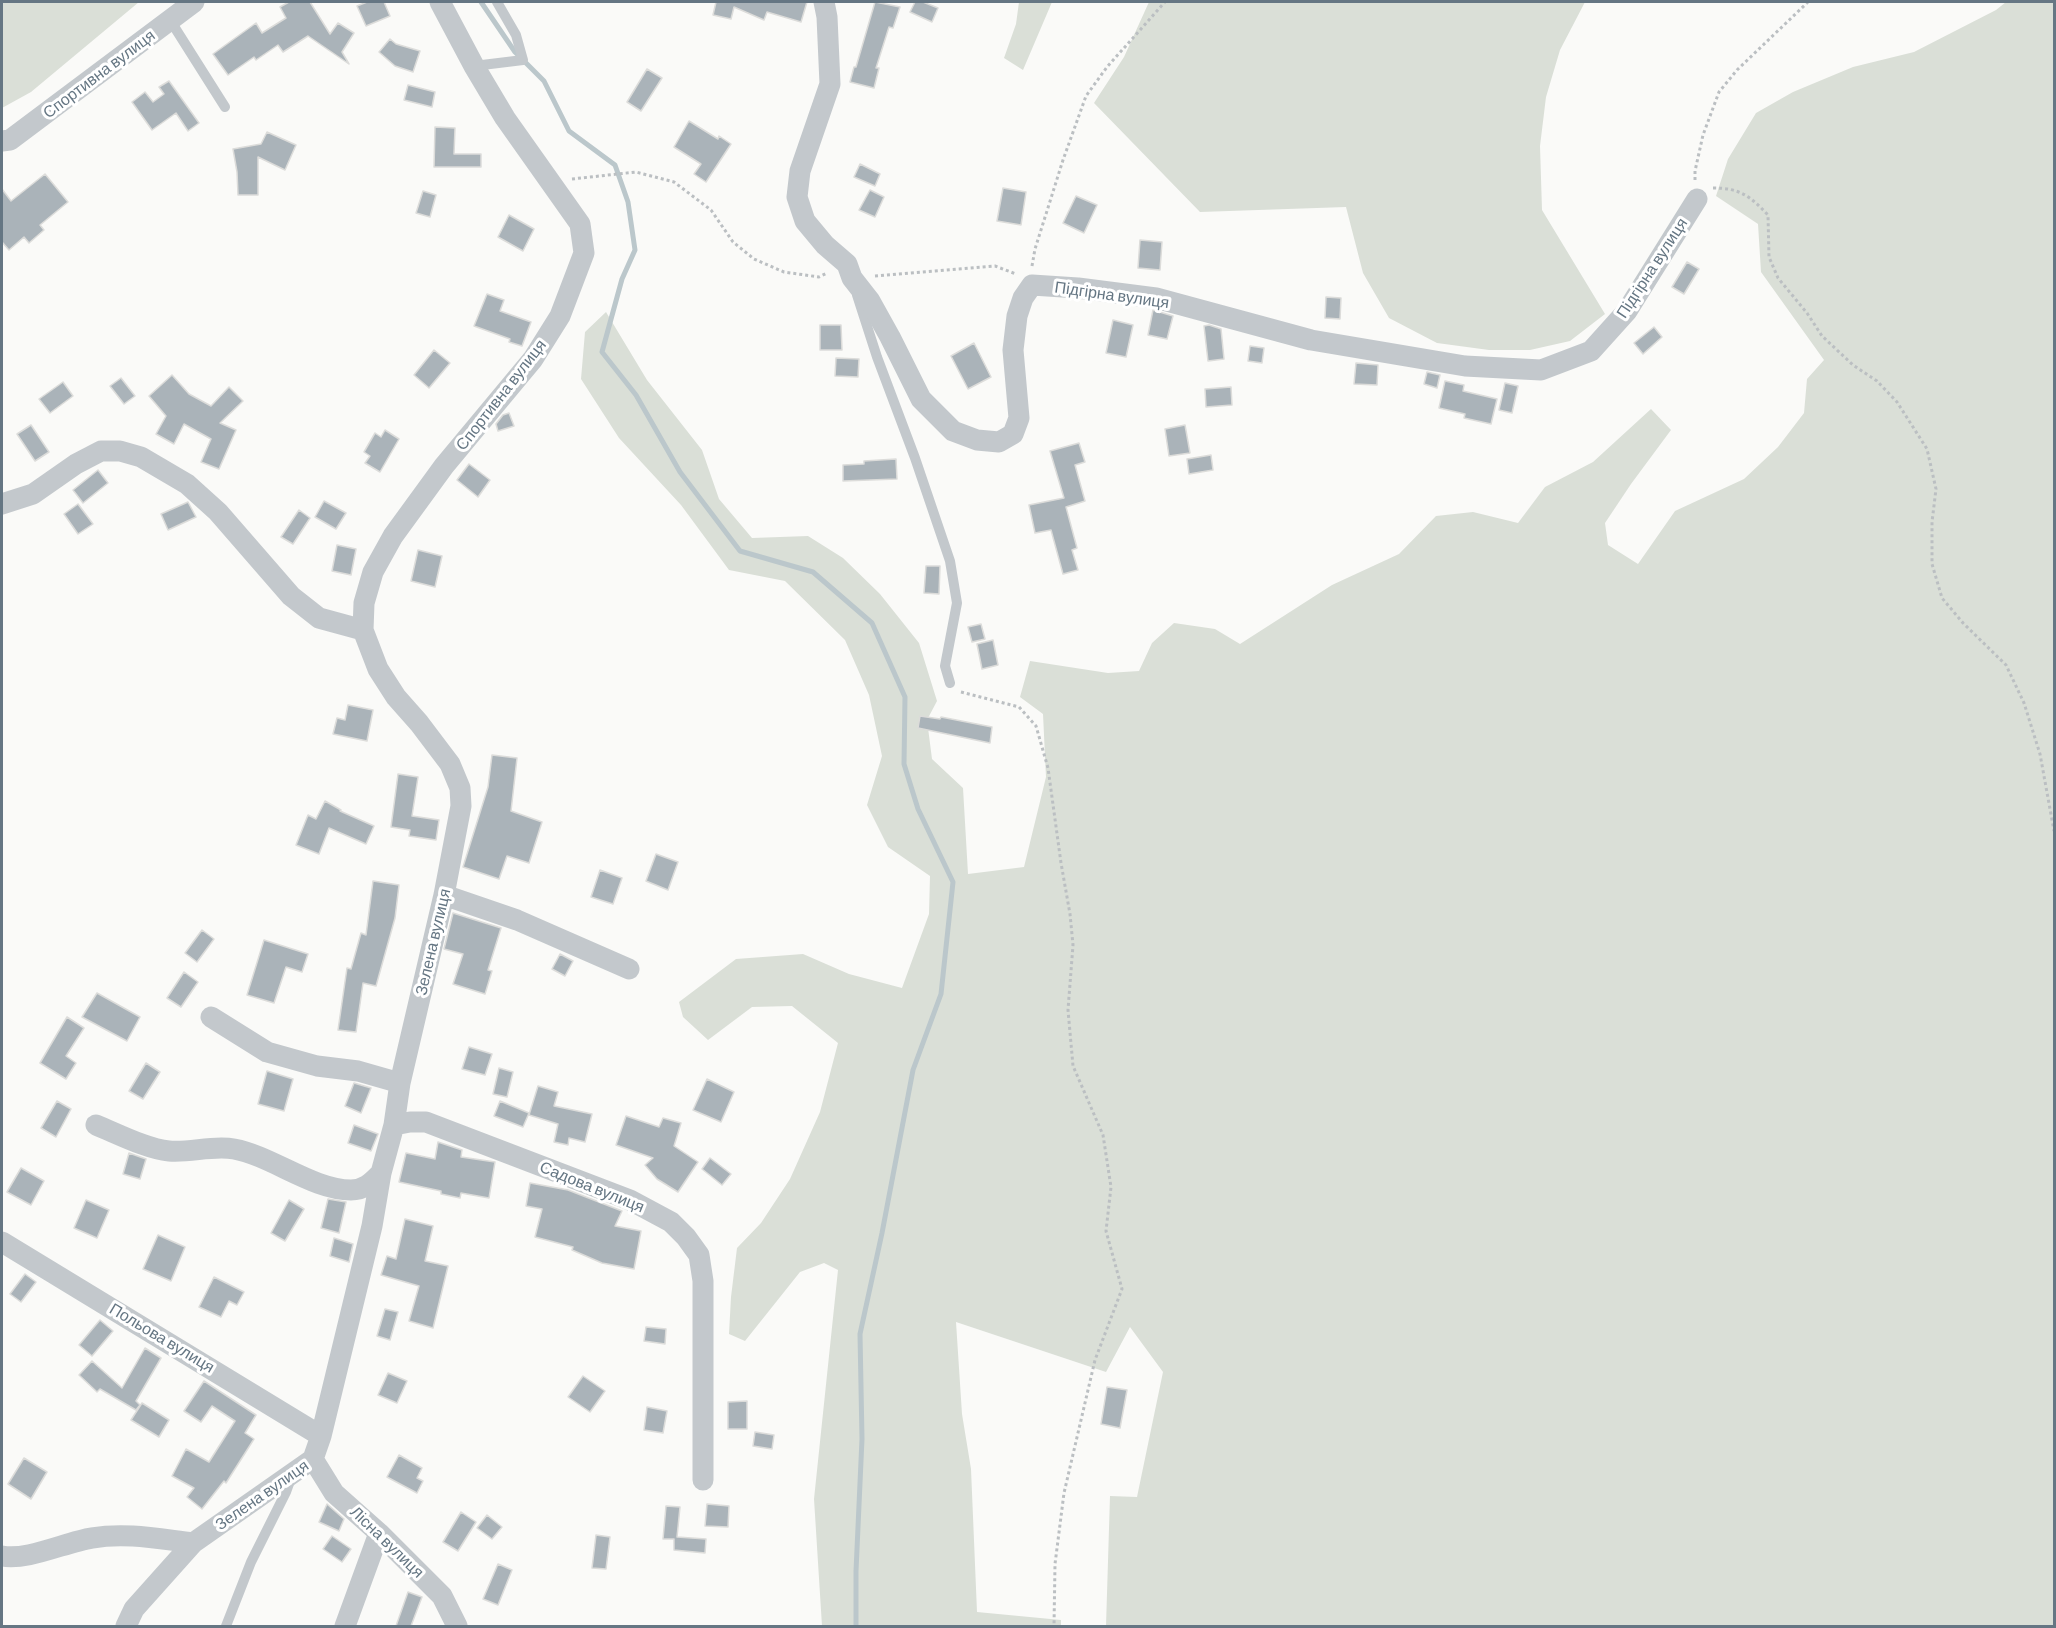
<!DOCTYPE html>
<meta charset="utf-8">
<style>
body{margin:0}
#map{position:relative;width:2056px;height:1628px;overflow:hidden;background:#fafaf8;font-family:Barlow,sans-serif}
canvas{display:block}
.frame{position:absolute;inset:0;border:3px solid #657683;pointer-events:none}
</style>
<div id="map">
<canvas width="2056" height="1628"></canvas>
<div class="frame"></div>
</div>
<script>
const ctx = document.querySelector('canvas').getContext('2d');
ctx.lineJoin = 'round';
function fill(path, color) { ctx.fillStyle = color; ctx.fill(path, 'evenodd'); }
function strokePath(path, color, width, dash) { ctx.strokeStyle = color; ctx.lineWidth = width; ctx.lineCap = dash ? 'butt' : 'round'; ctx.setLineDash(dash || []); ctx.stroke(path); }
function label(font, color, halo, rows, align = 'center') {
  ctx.font = font + ' Barlow,sans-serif'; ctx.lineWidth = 6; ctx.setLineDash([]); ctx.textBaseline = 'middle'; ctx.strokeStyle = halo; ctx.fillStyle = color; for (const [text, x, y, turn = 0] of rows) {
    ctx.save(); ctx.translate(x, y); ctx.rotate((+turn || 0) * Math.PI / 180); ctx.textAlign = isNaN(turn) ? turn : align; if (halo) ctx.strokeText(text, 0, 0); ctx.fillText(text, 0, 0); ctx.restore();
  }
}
fill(new Path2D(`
 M2,2H139L31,92L2,108Z
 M1019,2H1052L1023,70L1004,58L1016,24Z
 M1149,2H1585L1560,50L1546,97L1540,146L1542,210L1605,314L1570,341L1530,350H1489L1437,343L1389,318L1363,273L1346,207L1200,212L1094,103L1124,57Z
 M2006,2H2054V1626H1106L1110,1496L1137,1497L1163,1372L1130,1327L1106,1372L956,1322L962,1414L971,1469L977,1612L1061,1620V1626H822L814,1499L838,1270L824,1263L800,1272L745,1341L729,1334L731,1297L737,1248L761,1223L790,1179L820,1112L838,1043L792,1006L752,1007L708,1040L683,1017L679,1002L736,959L803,954L849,974L902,988L929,914L930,876L888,847L867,805L882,756L869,695L845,640L785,581L729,570L681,505L619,438L581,379L585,332L606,312L647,380L702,450L719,499L752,538L808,536L843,558L880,594L919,643L937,701L927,720L932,759L963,788L968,874L1024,867L1046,777L1043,714L1020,697L1030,661L1108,673L1139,671L1152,643L1174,623L1215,629L1240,644L1332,585L1399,554L1436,516L1473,512L1518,523L1545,487L1593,462L1651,409L1671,430L1631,484L1605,523L1608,545L1638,564L1675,511L1744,479L1778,447L1804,413L1807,379L1824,360L1761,272L1758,224L1716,196L1728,159L1756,113L1793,92L1853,67L1914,52L1996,10Z`), '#dadfd7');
strokePath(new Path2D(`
 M481,2L515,52L544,81L569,131L615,165L628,202L635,250L622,279L602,352L636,395L680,472L740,551L813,572L872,623L905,697L904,764L918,809L953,882L941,994L913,1070L882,1233L860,1334L862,1439L856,1571V1626`), '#bbc7cb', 5);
const building = new Path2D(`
 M289,2H310L330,34L338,23L354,33L342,52L349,64L308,36L283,52L278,45L256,60L254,57L228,75L213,54L256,23L262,33L286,18L280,7Z
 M367,2H384L390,16L366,26L357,6Z
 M716,2H807L801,22L767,12L764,20L734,7L731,19L713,15Z
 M875,2L900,7L893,28L889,27L876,68H879L874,88L850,82L854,67H856Z
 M915,2H923L938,8L932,22L910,12Z
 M390,39L396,44L420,51L413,72L395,66L379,52Z
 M647,69L662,78L641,111L627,102Z
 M169,81L199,123L188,131L176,113L152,130L132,102L145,92L153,102L164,94L159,87Z
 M408,85L435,92L432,107L404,100Z
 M689,121L718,139L719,136L731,144L706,182L694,174L701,164L674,147Z
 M435,127L455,128L454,154H481V167H434Z
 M267,132L296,145L285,170L258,157V195H238L237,172L233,149L261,144Z
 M860,164L880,174L875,186L854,177Z
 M45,174L68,202L40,225L44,230L29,243L24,237L9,250L2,242V189L11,201Z
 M1003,188L1026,192L1021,225L997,221Z
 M870,190L884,197L875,217L859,210Z
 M423,191L436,195L430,217L416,213Z
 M1076,196L1097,205L1084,233L1063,223Z
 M509,215L534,229L523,251L498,237Z
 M1140,240L1162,242L1160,270L1138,268Z
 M1687,262L1699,269L1684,294L1672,287Z
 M487,294L504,300L500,311L531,322L522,346L509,342L510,339L474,326Z
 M1326,297L1341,298L1340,319L1325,318Z
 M1153,310L1173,316L1167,339L1148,335Z
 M1113,320L1133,325L1126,357L1106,353Z
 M820,325H841L842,350H820Z
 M1209,325L1221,329L1224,359L1208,361L1204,326Z
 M1654,327L1662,337L1643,354L1634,343Z
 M974,343L991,377L968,389L951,356Z
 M1250,346L1264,348L1262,363L1248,361Z
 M434,350L450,363L429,388L414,375Z
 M836,358L859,359L858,377L835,376Z
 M1356,363L1378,365L1377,385L1354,384Z
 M1427,372L1440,375L1437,388L1424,384Z
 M172,375L189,394L211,406L229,387L243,401L220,423L236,430L219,469L201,462L211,439L184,424L174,444L156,434L166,416L149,396Z
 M121,378L135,396L124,404L110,386Z
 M1445,381L1464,385L1463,391L1497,399L1491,424L1464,418L1465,414L1439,408Z
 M63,382L73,396L50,413L39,399Z
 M1505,383L1518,386L1512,413L1499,410Z
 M1231,387L1232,405L1206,407L1205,389Z
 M509,413L514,426L498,431L496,424L503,415Z
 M31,425L49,452L35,461L17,434Z
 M1185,425L1190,453L1169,456L1165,429Z
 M385,430L399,439L380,472L365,463L370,456L364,452L375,433L381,437Z
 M1079,443L1085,462L1075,465L1085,501L1066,507L1077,548L1072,550L1078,570L1063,574L1051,530L1035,533L1029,505L1064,498L1050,451Z
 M1211,455L1213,470L1189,474L1187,459Z
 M896,459L897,479L843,481V465L864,464V461Z
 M469,464L490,480L478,497L457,480Z
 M98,470L108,483L83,503L73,490Z
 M324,501L346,513L336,529L315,517Z
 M188,502L196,517L168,530L161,514Z
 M78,504L93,524L78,534L64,514Z
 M299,510L310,518L293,544L281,537Z
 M337,545L356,549L351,575L332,571Z
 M418,550L442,556L435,587L411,581Z
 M926,566H940L939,594L924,593Z
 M981,624L985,639L972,642L968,627Z
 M993,640L998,665L982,669L977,644Z
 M348,705L373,710L367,741L333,734L337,718L345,720Z
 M920,716L940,719L941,717L992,727L990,743L918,728Z
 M492,755L517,758L511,811L542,822L529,863L507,856L499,879L463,867L488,787Z
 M398,774L418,777L412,816L439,820L436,840L409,836L410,830L391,827Z
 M325,801L341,810L340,811L374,826L366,844L329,828L319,854L296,845L308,815L316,819Z
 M656,854L678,862L668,890L646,881Z
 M600,870L622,878L613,904L591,897Z
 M373,881L399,885L395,918L376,986L363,983L356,1032L338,1030L347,968L351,969L361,933L366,935Z
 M453,913L501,928L488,970L492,971L485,994L453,984L463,954L444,949Z
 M202,930L214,939L197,962L185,953Z
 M264,940L308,954L302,972L286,967L274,1003L247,995Z
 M560,954L573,961L565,976L552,969Z
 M184,972L198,982L181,1007L167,998Z
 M97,993L140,1017L127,1041L82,1017Z
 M67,1017L84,1028L66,1056L76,1063L66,1079L40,1063Z
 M469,1047L492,1054L485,1075L462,1069Z
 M146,1063L160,1072L143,1099L129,1091Z
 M499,1068L513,1072L507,1097L493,1094Z
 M267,1071L293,1079L284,1111L258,1104Z
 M707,1079L734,1092L721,1122L693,1110Z
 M354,1083L371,1088L361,1113L345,1106Z
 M538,1086L558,1092L554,1106L592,1114L585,1142L569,1138L568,1145L554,1142L558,1124L529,1115Z
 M57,1101L71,1109L56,1137L41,1128Z
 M500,1101L529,1113L523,1127L494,1116Z
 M626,1116L659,1127L663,1118L681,1123L674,1146L698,1162L678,1192L657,1179L645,1165L653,1158L616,1145Z
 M354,1125L378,1134L371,1151L348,1143Z
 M438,1142L462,1150L461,1157L495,1162L489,1198L461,1193L460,1198L441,1194V1191L399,1182L406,1153L435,1159Z
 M129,1153L146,1159L140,1179L123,1174Z
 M710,1158L731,1174L722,1185L702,1169Z
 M21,1168L44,1181L31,1205L7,1192Z
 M530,1183L568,1190L622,1211L615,1226L641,1231L634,1269L602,1263L572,1250L573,1247L535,1237L542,1209L526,1206Z
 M328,1199L346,1202L339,1233L321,1228Z
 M86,1200L109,1210L97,1238L74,1228Z
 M289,1200L304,1209L285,1241L271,1233Z
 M405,1219L433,1226L425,1261L448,1266L433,1328L409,1321L419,1286L381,1275L387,1256L396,1259Z
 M158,1235L185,1247L171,1281L143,1269Z
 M334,1238L353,1244L349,1262L330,1256Z
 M25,1274L36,1282L21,1302L10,1294Z
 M214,1277L244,1292L237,1305L229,1301L221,1317L199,1307Z
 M385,1309L398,1312L390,1340L377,1336Z
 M100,1320L113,1331L92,1356L79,1345Z
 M646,1327L666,1329L665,1344L644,1341Z
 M145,1348L161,1358L136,1401L140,1405L136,1410L100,1389L97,1392L79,1375L92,1361L122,1388Z
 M388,1373L407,1381L397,1403L378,1395Z
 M583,1376L605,1391L590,1412L568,1397Z
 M204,1381L256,1415L245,1433L254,1439L226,1483L224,1481L202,1509L187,1497L194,1488L172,1476L186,1449L209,1462L235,1421L212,1406L201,1422L184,1411Z
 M1107,1387L1127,1390L1120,1428L1101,1424Z
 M747,1401V1429H728V1402Z
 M142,1403L169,1420L159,1437L131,1420Z
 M647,1407L667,1411L663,1433L644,1430Z
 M755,1432L774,1435L772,1449L753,1446Z
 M399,1455L422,1468L417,1478L423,1481L417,1493L387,1477Z
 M24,1458L47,1472L31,1499L8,1484Z
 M327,1504L344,1519L339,1531L319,1522Z
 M707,1504L729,1506L728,1527L705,1526Z
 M666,1506L680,1507L677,1537L706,1539L705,1553L674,1550V1539H663Z
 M461,1512L476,1522L458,1551L443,1542Z
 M487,1515L502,1527L492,1539L477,1528Z
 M596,1535L610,1537L606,1569L592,1568Z
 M332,1536L351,1549L342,1562L323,1549Z
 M498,1564L512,1570L498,1605L483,1599Z
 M408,1592L422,1597L411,1626H396Z`);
fill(building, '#aab3b9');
strokePath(building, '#dcdcda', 1.5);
strokePath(new Path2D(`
 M572,179L636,172L674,182L711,210L733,242L754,259L784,272L819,277L827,273
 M1695,180V171L1703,135L1719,92L1737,70L1808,2
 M1713,188C1740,188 1750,196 1768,215L1769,257L1778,278L1807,313L1822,336L1853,365L1877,381L1897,402L1927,449L1936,489L1932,522V564L1942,598L1963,623L2006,665L2024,703L2040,754L2054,831
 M1032,266L1035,249L1063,160L1086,96L1107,67L1165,2
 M875,276L995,266L1016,274
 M961,692L1019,707L1036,726L1048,768L1061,863L1070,914L1073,945L1068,1010L1073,1066L1103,1135L1111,1187L1106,1231L1122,1289L1095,1360L1064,1493L1055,1564L1054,1626`), '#bbbfc2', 3, [3, 3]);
strokePath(new Path2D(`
 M170,20L225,107
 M474,66L523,60L516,35L497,2
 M857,295L877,357L915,458L950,561L957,603L945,666L950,683
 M226,1626L251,1562L286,1492L291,1478`), '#c3c8cc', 10);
strokePath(new Path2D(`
 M824,2L827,17L830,84L800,171L797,197L805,221L825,245L847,264L852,278L870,301L890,337L921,399L953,431L977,440L999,442L1013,434L1019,418L1013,350L1017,316L1023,298L1032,285L1078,288L1156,298L1311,340L1465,366L1541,370L1591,351L1627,311L1697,199
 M2,141L10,140L194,2
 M2,504L33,494L76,464L101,451H120L141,457L187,484L218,512L291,596L319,618L363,630
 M444,895L517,920L629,969
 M211,1017L267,1052L317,1066L358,1071L400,1083
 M96,1125C118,1134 147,1149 169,1151C190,1153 213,1145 234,1149C272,1156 313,1190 351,1190C365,1190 372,1182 381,1173
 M394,1125L410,1122H426L630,1200L671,1222L686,1237L699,1255L703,1281V1480
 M2,1242L321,1436
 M313,1459L334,1493L379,1533L442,1596L457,1626
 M2,1556C27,1561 66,1542 92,1538C126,1532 159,1539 193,1543
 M126,1626L134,1609L193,1543L313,1459L321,1436L372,1226L381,1173L394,1125L400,1083L444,895L461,806L460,788L450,764L419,723L396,697L378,669L363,630L364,603L373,572L393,536L444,466L533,359L560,316L584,253L580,224L505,118L474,66L440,2
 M345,1626L379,1533`), '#c3c8cc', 21);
label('16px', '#657683', '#fff', [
 ["Спортивна вулиця",99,74,-37],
 ["Підгірна вулиця",1652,268,-57],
 ["Підгірна вулиця",1112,295,8],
 ["Спортивна вулиця",501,395,-52],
 ["Зелена вулиця",433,942,-77],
 ["Садова вулиця",592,1187,22],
 ["Польова вулиця",162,1338,31],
 ["Зелена вулиця",262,1495,-35],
 ["Лісна вулиця",387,1542,44]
]);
</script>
